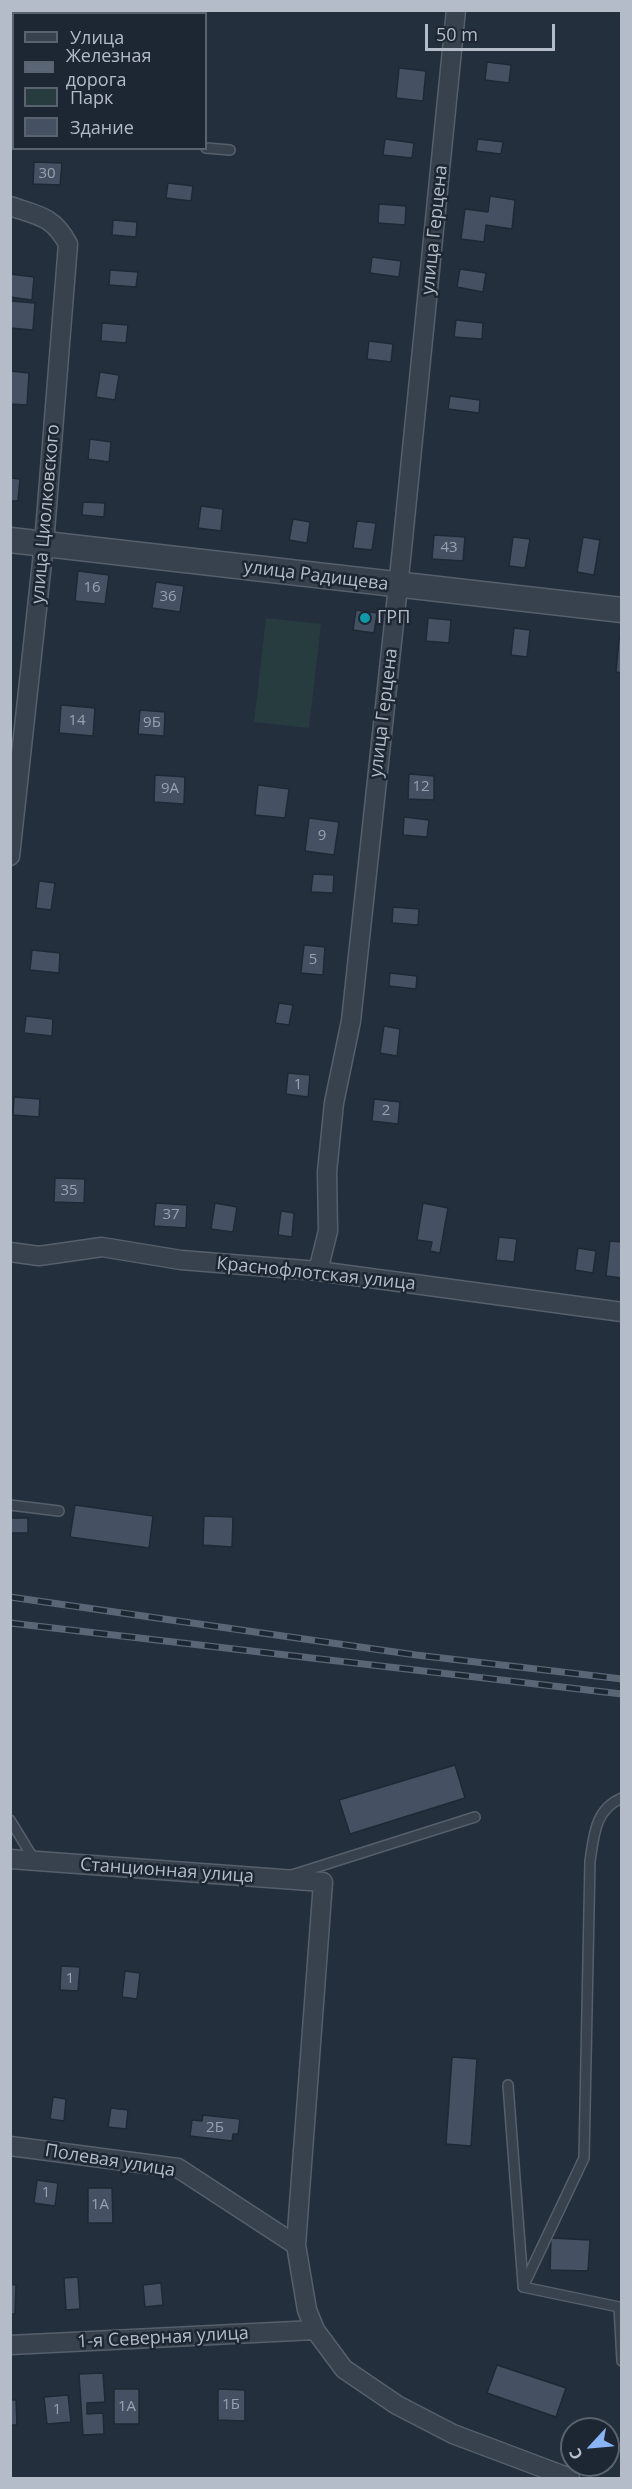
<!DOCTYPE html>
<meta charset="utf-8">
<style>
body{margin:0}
#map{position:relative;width:632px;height:2489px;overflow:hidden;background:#242f3e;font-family:"Open Sans",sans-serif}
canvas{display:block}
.frame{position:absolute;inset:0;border:12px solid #b4bcc9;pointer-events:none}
.legend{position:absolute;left:12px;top:12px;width:195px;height:138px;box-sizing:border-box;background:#1d2633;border:2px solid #59626f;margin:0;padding:8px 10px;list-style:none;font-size:18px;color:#b4bcc9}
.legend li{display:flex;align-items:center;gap:12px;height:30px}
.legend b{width:30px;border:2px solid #59626f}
.north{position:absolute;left:560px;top:2417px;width:60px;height:60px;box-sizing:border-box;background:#1d2633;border:2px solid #59626f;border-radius:50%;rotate:244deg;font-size:16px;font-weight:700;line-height:24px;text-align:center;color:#b4bcc9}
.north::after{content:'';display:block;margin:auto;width:21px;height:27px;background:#8ab4f8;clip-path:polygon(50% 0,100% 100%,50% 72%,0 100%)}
.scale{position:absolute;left:425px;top:24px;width:130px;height:27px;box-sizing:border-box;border:3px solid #b4bcc9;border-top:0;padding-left:8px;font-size:18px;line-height:21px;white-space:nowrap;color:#b4bcc9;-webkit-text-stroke:4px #1d2633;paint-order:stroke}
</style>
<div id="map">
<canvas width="632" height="2489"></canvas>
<div class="frame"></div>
<ul class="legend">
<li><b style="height:8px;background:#38414e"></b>Улица</li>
<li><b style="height:8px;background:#5a6575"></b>Железная дорога</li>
<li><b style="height:16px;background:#263c3f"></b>Парк</li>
<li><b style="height:16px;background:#455162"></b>Здание</li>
</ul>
<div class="north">С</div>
<div class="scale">50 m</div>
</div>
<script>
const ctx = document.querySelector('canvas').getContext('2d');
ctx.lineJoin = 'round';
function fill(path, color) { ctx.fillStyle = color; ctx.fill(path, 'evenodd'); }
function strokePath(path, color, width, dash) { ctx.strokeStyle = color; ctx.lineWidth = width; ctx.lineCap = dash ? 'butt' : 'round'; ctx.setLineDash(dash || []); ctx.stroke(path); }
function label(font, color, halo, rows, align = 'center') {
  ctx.font = font + ' "Open Sans",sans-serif'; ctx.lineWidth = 5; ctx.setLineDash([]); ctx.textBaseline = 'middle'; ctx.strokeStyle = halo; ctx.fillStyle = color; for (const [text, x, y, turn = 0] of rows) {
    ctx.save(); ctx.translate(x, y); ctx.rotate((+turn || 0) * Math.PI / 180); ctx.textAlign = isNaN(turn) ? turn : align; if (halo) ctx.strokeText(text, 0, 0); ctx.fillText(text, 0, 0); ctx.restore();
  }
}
fill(new Path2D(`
 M266,618L321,624L309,728L254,722Z`), '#263c3f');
const building = new Path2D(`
 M487,62L511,65L509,83L485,80Z
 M399,68L426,71L423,101L396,98Z
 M385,139L414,143L412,158L383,155Z
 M478,139L503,142L501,154L476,151Z
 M34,162L62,163L60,185L33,184Z
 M168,183L193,186L191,201L166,198Z
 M490,196L515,200L512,229L486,225L484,242L461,239L465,209L488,212Z
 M379,204L406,206L405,225L378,223Z
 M113,220L137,222L136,237L112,235Z
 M372,257L401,261L399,277L370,273Z
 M460,269L486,273L483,292L457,287Z
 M110,270L138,272L136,287L109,285Z
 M10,274L34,277L32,300L10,297Z
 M10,301L35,303L33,330L10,328Z
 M456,320L483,323L482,339L454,337Z
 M102,323L128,325L126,343L101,341Z
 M369,341L393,344L391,362L367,359Z
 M10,371L29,373L27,405L10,404Z
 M100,372L119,375L115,400L96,397Z
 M450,396L480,400L479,413L448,409Z
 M90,439L111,442L109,462L88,459Z
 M10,478L20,479L18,501H10Z
 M83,502L105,503L104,517L82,515Z
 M201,506L223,509L221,531L198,528Z
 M293,519L310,522L307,543L289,540Z
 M357,521L376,523L372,550L353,548Z
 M434,535L465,537L463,561L432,559Z
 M513,537L530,539L525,568L509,566Z
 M583,537L600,540L594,575L577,572Z
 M78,571L109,575L105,604L75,601Z
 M156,582L184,586L180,612L152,608Z
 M356,610L377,613L374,633L353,630Z
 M428,618L451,620L449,643L426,641Z
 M514,628L530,630L527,657L511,655Z
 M619,639H622V673L616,672Z
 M61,705L95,708L93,736L59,733Z
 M140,710L165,712L164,736L138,734Z
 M409,774L434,776V800L408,799Z
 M155,775L185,777L184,804L154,802Z
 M258,785L289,789L285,818L255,815Z
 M404,817L429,820L427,837L403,835Z
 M309,818L339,822L334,855L305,851Z
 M313,874L334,875L333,893L311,892Z
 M39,881L55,883L51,910L36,908Z
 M393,907L419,909L418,925L392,923Z
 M304,945L325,947L323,975L301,973Z
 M32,950L60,953L59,973L30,970Z
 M390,973L417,976L416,989L389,986Z
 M279,1003L293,1005L289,1025L275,1023Z
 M26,1016L53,1019L52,1036L24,1033Z
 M384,1026L400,1029L397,1056L380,1053Z
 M288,1073L310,1075L308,1097L286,1094Z
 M14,1097L40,1099L39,1117L13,1115Z
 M374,1099L400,1102L398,1124L372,1121Z
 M55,1178L85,1179L84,1203L54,1202Z
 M156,1203L187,1205L186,1228L154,1226Z
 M215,1203L237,1207L233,1232L211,1229Z
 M423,1203L448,1208L440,1253L430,1251L432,1242L417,1240Z
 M281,1211L294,1213L292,1237L278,1235Z
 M499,1237L517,1239L514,1262L496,1260Z
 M610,1241L622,1242V1278L606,1276Z
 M578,1248L596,1251L593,1273L575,1270Z
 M75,1505L153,1516L149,1548L70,1537Z
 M204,1516L233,1517L232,1547L203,1545Z
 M10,1518H28V1533H10Z
 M455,1765L465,1798L350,1834L339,1800Z
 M61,1966L80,1967L78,1991L60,1990Z
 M125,1971L140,1973L137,1999L122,1997Z
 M452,2057L477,2059L471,2146L446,2144Z
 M53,2097L66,2099L64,2121L50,2119Z
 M111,2108L128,2110L126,2129L108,2127Z
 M203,2115L240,2119L238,2134H233L232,2141L190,2136L192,2120L202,2121Z
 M37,2180L58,2183L55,2206L34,2203Z
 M88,2188H112L113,2223H88Z
 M551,2238L590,2240L588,2271L550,2270Z
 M78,2277L80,2309L66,2310L64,2278Z
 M161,2283L163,2305L145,2307L143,2285Z
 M10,2284L16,2285L15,2314H10Z
 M497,2365L566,2388L556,2417L487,2393Z
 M103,2373L105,2402L87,2403V2414L103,2413L104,2434L83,2435L79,2374Z
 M114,2389H139V2424H114Z
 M218,2389L245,2390V2421L218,2420Z
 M68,2395L71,2422L47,2424L44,2397Z
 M10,2400H16L17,2425H10Z`);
fill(building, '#455162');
strokePath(building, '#1f2835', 1.5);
const service = new Path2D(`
 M10,131H14
 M206,148L230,150
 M10,1505L59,1511
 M622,1798C595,1809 594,1835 590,1861L584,2158L523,2287L619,2307L622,2361
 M10,1820L35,1861
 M292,1875L475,1817
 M508,2085L523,2284`);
const minor = new Path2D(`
 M10,206C39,216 53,216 68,244L44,544L10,856
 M10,1252L39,1256L102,1247L181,1260L318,1271L622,1312
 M318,1271L328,1231L327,1172L334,1103L351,1021L402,549L456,10
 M10,1859L323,1882L296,2245L307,2310L315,2330L344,2369L397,2405L453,2434L570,2478
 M10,2146L178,2168L296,2245
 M10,2345L315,2330`);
const tertiary = new Path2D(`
 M10,38L14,15
 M10,540L622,610`);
strokePath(service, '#565f6c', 12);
strokePath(minor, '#565f6c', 21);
strokePath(tertiary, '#565f6c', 27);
strokePath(service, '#38414e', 9);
strokePath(minor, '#38414e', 18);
strokePath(tertiary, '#38414e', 24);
const rail = new Path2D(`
 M10,1597L416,1655L622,1679
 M10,1623L622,1694`);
strokePath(rail, '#5a6575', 7);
strokePath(rail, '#1d2633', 4.5, [14]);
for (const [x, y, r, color] of [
 [365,618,6,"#0f9aa8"]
]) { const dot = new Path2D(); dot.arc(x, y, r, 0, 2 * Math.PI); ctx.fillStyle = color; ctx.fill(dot); strokePath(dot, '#1d2633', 2); }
label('15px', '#98a1af', null, [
 ["30",47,174],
 ["43",449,548],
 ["16",92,588],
 ["36",168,597],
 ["14",77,721],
 ["9Б",152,723],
 ["12",421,787],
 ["9А",170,789],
 ["9",322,836],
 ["5",313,960],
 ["1",298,1085],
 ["2",386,1111],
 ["35",69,1191],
 ["37",171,1215],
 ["1",70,1979],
 ["2Б",215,2128],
 ["1",46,2193],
 ["1А",100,2205],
 ["1Б",231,2405],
 ["1А",127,2407],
 ["1",57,2410]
]);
label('18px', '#b4bcc9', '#1d2633', [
 ["улица Герцена",435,230,-84],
 ["улица Циолковского",46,514,-85],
 ["улица Радищева",316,576,7],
 ["улица Герцена",384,713,-83],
 ["Краснофлотская улица",316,1274,6],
 ["Станционная улица",167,1871,4],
 ["Полевая улица",110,2161,9],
 ["1-я Северная улица",163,2338,-3]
]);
label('18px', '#b4bcc9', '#1d2633', [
 ["ГРП",377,618]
], 'left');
</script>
